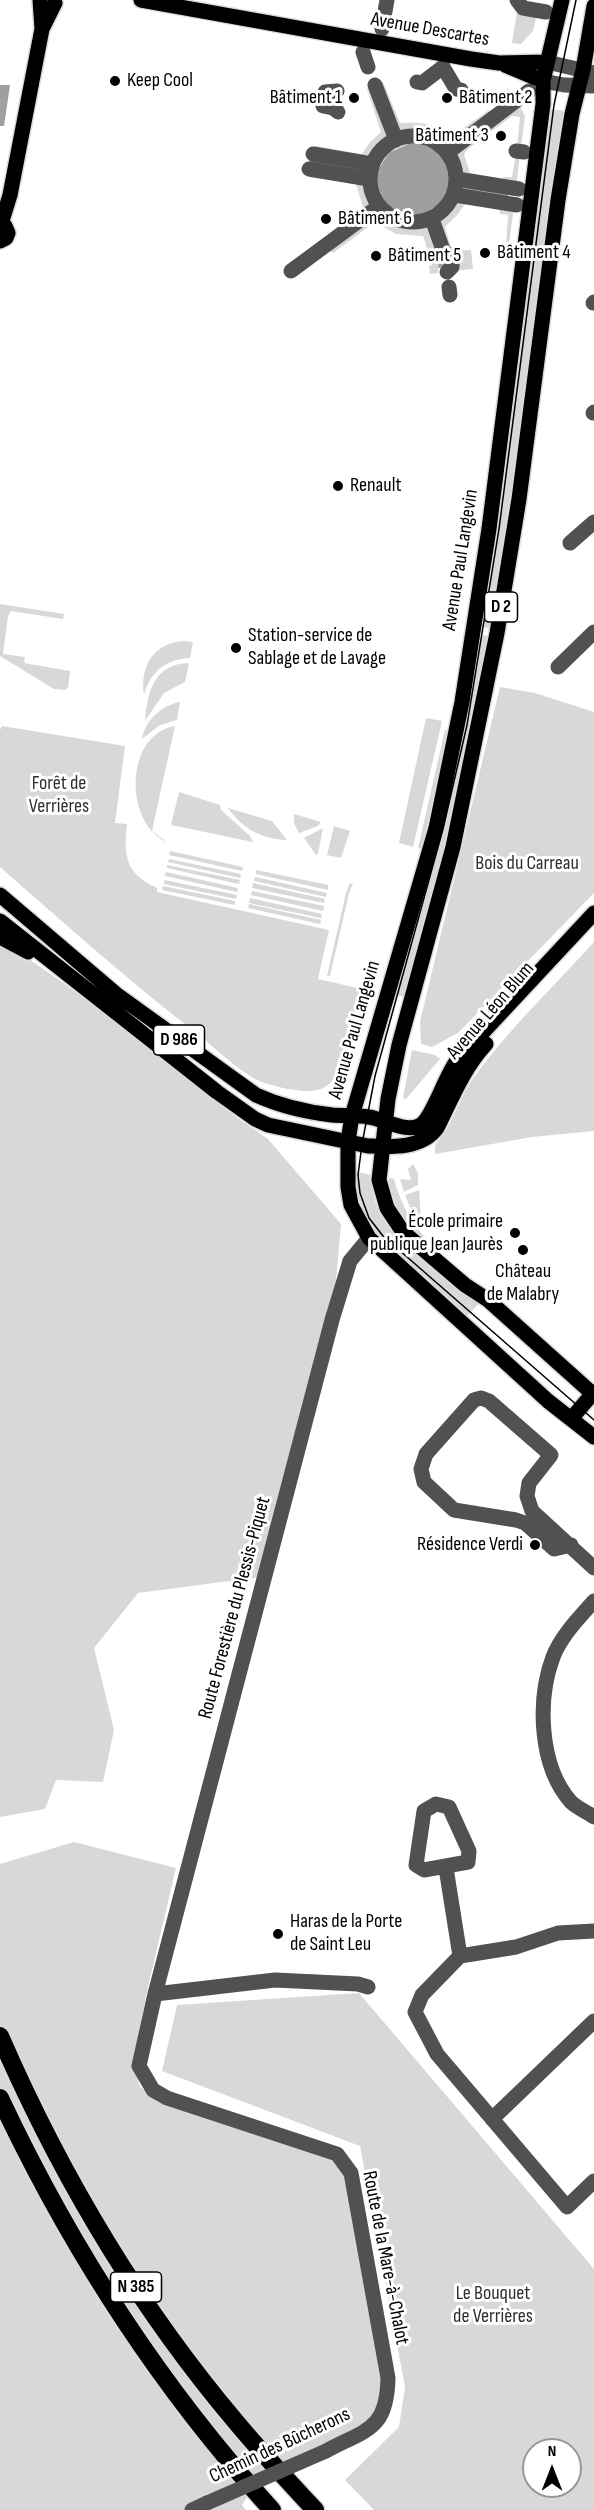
<!DOCTYPE html>
<meta charset="utf-8">
<style>
body{margin:0}
#map{position:relative;width:594px;height:2510px;overflow:hidden;background:#fff;font-family:"Sofia Sans Condensed",sans-serif}
canvas{display:block}
.north{position:absolute;left:522px;top:2438px;width:60px;height:60px;box-sizing:border-box;background:#fff;border:2px solid #999;border-radius:50%;rotate:0deg;font-size:16px;font-weight:700;line-height:24px;text-align:center;color:#000}
.north::after{content:'';display:block;margin:auto;width:21px;height:27px;background:#000;clip-path:polygon(50% 0,100% 100%,50% 72%,0 100%)}
</style>
<div id="map">
<canvas width="594" height="2510"></canvas>
<div class="north">N</div>
</div>
<script>
const ctx = document.querySelector('canvas').getContext('2d');
ctx.lineJoin = 'round';
function fill(path, color) { ctx.fillStyle = color; ctx.fill(path, 'evenodd'); }
function strokePath(path, color, width, dash) { ctx.strokeStyle = color; ctx.lineWidth = width; ctx.lineCap = dash ? 'butt' : 'round'; ctx.setLineDash(dash || []); ctx.stroke(path); }
function label(font, color, halo, rows, align = 'center') {
  ctx.font = font + ' "Sofia Sans Condensed",sans-serif'; ctx.lineWidth = 6; ctx.setLineDash([]); ctx.textBaseline = 'middle'; ctx.strokeStyle = halo; ctx.fillStyle = color; for (const [text, x, y, turn = 0] of rows) {
    ctx.save(); ctx.translate(x, y); ctx.rotate((+turn || 0) * Math.PI / 180); ctx.textAlign = isNaN(turn) ? turn : align; if (halo) ctx.strokeText(text, 0, 0); ctx.fillText(text, 0, 0); ctx.restore();
  }
}
fill(new Path2D(`
 M518,5L537,14L533,31L521,44L512,43Z
 M383,82L400,123C420,121 436,124 451,137L489,110L491,112L505,102L507,88L511,91L515,99L448,150C432,135 416,132 396,137L377,84Z
 M369,88L388,141L372,159L314,152L315,146L362,154L370,142L381,132L367,89Z
 M518,103L525,116L521,148H517L520,117L512,116L469,148L464,154L470,173L503,179V177H512L516,154H520L516,188L458,173L452,153Z
 M548,109L565,111L494,629L477,626Z
 M409,139C436,139 452,155 454,181L449,180L440,155L427,146L381,163L379,168L374,167C381,151 392,142 409,139Z
 M310,171L368,181L369,192L376,205L347,227L343,221L363,207L356,184L309,177Z
 M372,178L377,179C380,204 399,220 424,214L426,218C397,226 374,206 372,178Z
 M454,200L514,207L508,251L499,252L498,247L506,246L508,215L500,214L499,209L465,204L458,214L445,227L452,251L471,250L473,269L453,271L455,255L435,220L448,208Z
 M381,213C396,223 410,227 428,223L439,256L438,273L430,274L429,266L432,265L423,236L396,234L375,222L333,253L330,250Z
 M0,604L64,614L63,619L11,611L8,616L3,654L25,657L24,663L70,671L68,688L65,690L54,689L0,656Z
 M476,634L493,637L466,772L407,998L393,994Z
 M182,641L193,642L190,658C166,659 150,672 144,695C140,668 152,644 182,641Z
 M189,663L185,682L164,693L145,721C147,692 154,664 189,663Z
 M500,687L535,693L594,712V893L458,1033L432,1047L421,1044L420,1022Z
 M180,702L177,720L160,725L142,739C146,719 161,706 180,702Z
 M426,718L442,721L413,847L399,843Z
 M2,726L125,746L115,823L127,824C123,856 126,874 157,888V892L329,930L318,979L366,990C358,1017 349,1074 323,1088C309,1096 271,1086 257,1080C239,1071 215,1048 199,1035C130,982 65,924 0,867V730Z
 M175,726L152,831L167,842C124,824 124,734 175,726Z
 M445,730L448,731L422,849L418,848Z
 M179,792L220,805L221,810L250,836L253,842L171,825Z
 M228,808L272,821L287,840C261,839 243,829 228,808Z
 M294,814L321,822L318,826L299,833L294,823Z
 M334,826L350,831L341,858L327,855Z
 M323,828L318,854L316,855L304,838Z
 M170,851L243,867L242,871L169,855Z
 M169,859L241,874L240,878L168,862Z
 M167,865L240,880L239,884L167,868Z
 M256,870L328,885V890L256,874Z
 M166,872L238,888L237,892L165,876Z
 M255,877L327,893L326,897L254,881Z
 M164,880L237,895L236,899L164,884Z
 M253,883L325,899L324,903L252,888Z
 M350,883L353,884L349,893L330,976H327L346,893Z
 M163,886L235,901V905L162,890Z
 M252,891L324,906L323,911L251,895Z
 M250,898L322,914L321,918L249,903Z
 M249,904L321,920L320,924L248,908Z
 M594,942V1131L532,1137L435,1154V1145C453,1125 459,1098 474,1077C509,1029 554,986 594,942Z
 M0,944L26,957L119,1022L236,1117L268,1139L341,1224L336,1281L260,1577L138,1593L94,1648L114,1730L103,1782L56,1780L45,1809L0,1817Z
 M412,1050L435,1055L440,1059L406,1099L403,1098Z
 M413,1164L418,1173V1185L404,1192L400,1179L411,1180L408,1169Z
 M352,1171L371,1175L375,1201L381,1215L394,1230L480,1302L464,1320L374,1235L359,1212Z
 M389,1178L394,1179C401,1205 413,1228 434,1246L433,1247C412,1229 389,1208 389,1178Z
 M419,1190L421,1220L422,1223L410,1207L405,1195Z
 M74,1842L176,1868L148,1987L133,2063L140,2087L158,2102L329,2157L345,2175L382,2380L380,2400L372,2422L261,2474L242,2505L246,2510H0V1864Z
 M359,1993L594,2269V2510H374L345,2480L399,2427L405,2387L360,2146L162,2071L177,2005ZM534,2450H570V2486H534Z`), '#d8d8d8');
fill(new Path2D(`
 M0,85H10L4,126H0Z
 M409,144C432,142 448,158 449,180L509,191L507,202L447,191L441,203L427,212L449,267L438,268L439,256L435,240L424,214C398,218 380,205 377,179L308,167L310,156L379,168L389,153Z`), '#9f9f9f');
const major = new Path2D(`
 M141,0L471,59L499,63L547,62
 M562,0L543,81V104L489,529L462,702L436,828L352,1116L348,1141V1187L351,1205L369,1238L548,1401L594,1437
 M594,6L583,70L572,114L558,200L519,499L497,633L453,847L399,1045L388,1099L379,1180L387,1208L403,1232L465,1285L488,1300L594,1395
 M42,29L55,3
 M505,65L543,81
 M0,224L5,226L8,233L6,238L0,241
 M1,224L10,195L42,29L40,0
 M0,895L116,994L256,1095C280,1106 306,1112 332,1115C344,1116 357,1115 369,1117C384,1119 409,1135 422,1124C434,1114 445,1076 458,1059L594,913
 M0,921L217,1092L255,1119L268,1125L368,1146C391,1147 422,1149 437,1128C452,1098 463,1069 486,1044
 M0,937L28,952
 M571,1419L594,1392`);
const highway = new Path2D(`
 M0,2036C60,2174 138,2306 236,2422C261,2452 288,2481 315,2510
 M0,2098C70,2247 161,2388 272,2510`);
strokePath(major, '#dbdbdb', 18);
strokePath(highway, '#dbdbdb', 21);
strokePath(new Path2D(`
 M517,0L523,8L546,12
 M382,29L387,0
 M363,52L368,67
 M547,62L594,73
 M543,81L564,85L594,86
 M417,82L422,83L443,67L456,89L461,90
 M375,85L396,140
 M325,92L337,91
 M323,106L333,108L338,112
 M370 179a43 43 0 1 1 86 0a43 43 0 1 1-86 0Z
 M516,151L524,152
 M447,153L529,91
 M313,154L372,164
 M309,169L369,179
 M457,179L519,189
 M455,195L517,205
 M432,219L443,250L452,259V267L447,272
 M291,271L379,206
 M449,287L450,295
 M593,303L594,302
 M593,413L594,412
 M570,543L594,522
 M558,667L594,632
 M571,1545L554,1549L525,1523L516,1520L454,1510L424,1482L421,1469L426,1454L474,1400L481,1398L489,1401L551,1455L529,1483L527,1496L532,1511L594,1568
 M594,1601C579,1618 561,1636 553,1657C537,1700 539,1766 571,1802C577,1808 587,1812 594,1817
 M436,1804L449,1807L469,1851L468,1862L424,1870L416,1865L424,1811Z
 M446,1868L460,1956
 M594,1931L558,1933L516,1947L460,1956L422,1995L415,2012L437,2054L567,2207L594,2181
 M155,1994L275,1980L358,1984L368,1987
 M492,2119L594,2021
 M326,2451C367,2429 387,2430 388,2378L351,2173L337,2154L167,2098L153,2090L139,2066L155,1994L332,1320L350,1261L369,1238
 M192,2510L207,2503`), '#515151', 15);
strokePath(major, '#000', 15);
strokePath(highway, '#000', 18);
strokePath(new Path2D(`
 M576,0L554,105L499,529L467,725L443,829L375,1076L362,1144L358,1175L360,1193L369,1218L383,1236L594,1420`), '#000', 1.5);
strokePath(new Path2D(`
 M207,2503L326,2451`), '#515151', 15);
for (const [x, y, r, color] of [
 [115,81,6,"#000"],
 [354,98,6,"#000"],
 [447,98,6,"#000"],
 [501,136,6,"#000"],
 [326,219,6,"#000"],
 [485,253,6,"#000"],
 [376,256,6,"#000"],
 [338,486,6,"#000"],
 [236,648,6,"#000"],
 [515,1233,6,"#000"],
 [523,1250,6,"#000"],
 [535,1545,6,"#000"],
 [278,1934,6,"#000"]
]) { const dot = new Path2D(); dot.arc(x, y, r, 0, 2 * Math.PI); ctx.fillStyle = color; ctx.fill(dot); strokePath(dot, '#fff', 2); }
for (const [x, y, w] of [
 [501,607,33],
 [179,1040,51],
 [136,2287,51]
]) { const box = new Path2D(); box.roundRect(x - w / 2, y - 15, w, 30, 4.5); ctx.fillStyle = '#fff'; ctx.fill(box); strokePath(box, '#000', 1.5); }
label('bold 18px', '#000', null, [
 ["D 2",501,607],
 ["D 986",179,1040],
 ["N 385",136,2287]
]);
label('20px', '#000', '#fff', [
 ["Avenue Descartes",430,30,10],
 ["Avenue Paul Langevin",461,560,-81],
 ["Avenue Léon Blum",491,1011,-49],
 ["Avenue Paul Langevin",355,1030,-74],
 ["Route Forestière du Plessis-Piquet",235,1608,-75],
 ["Route de la Mare-à-Chalot",385,2258,79],
 ["Chemin des Bûcherons",280,2446,-25]
]);
label('20px', '#000', '#fff', [
 ["Keep Cool",127,81],
 ["Bâtiment 1",342,98,"right"],
 ["Bâtiment 2",459,98],
 ["Bâtiment 3",489,136,"right"],
 ["Bâtiment 6",338,219],
 ["Bâtiment 4",497,253],
 ["Bâtiment 5",388,256],
 ["Renault",350,486],
 ["Station-service de",248,636],
 ["Sablage et de Lavage",248,659],
 ["École primaire",503,1222,"right"],
 ["publique Jean Jaurès",503,1245,"right"],
 ["Château",523,1272,"center"],
 ["de Malabry",523,1295,"center"],
 ["Résidence Verdi",523,1545,"right"],
 ["Haras de la Porte",290,1922],
 ["de Saint Leu",290,1945]
], 'left');
label('20px', '#2f2f2f', '#fff', [
 ["Forêt de",59,784],
 ["Verrières",59,807],
 ["Bois du Carreau",527,864],
 ["Le Bouquet",493,2294],
 ["de Verrières",493,2317]
]);
</script>
